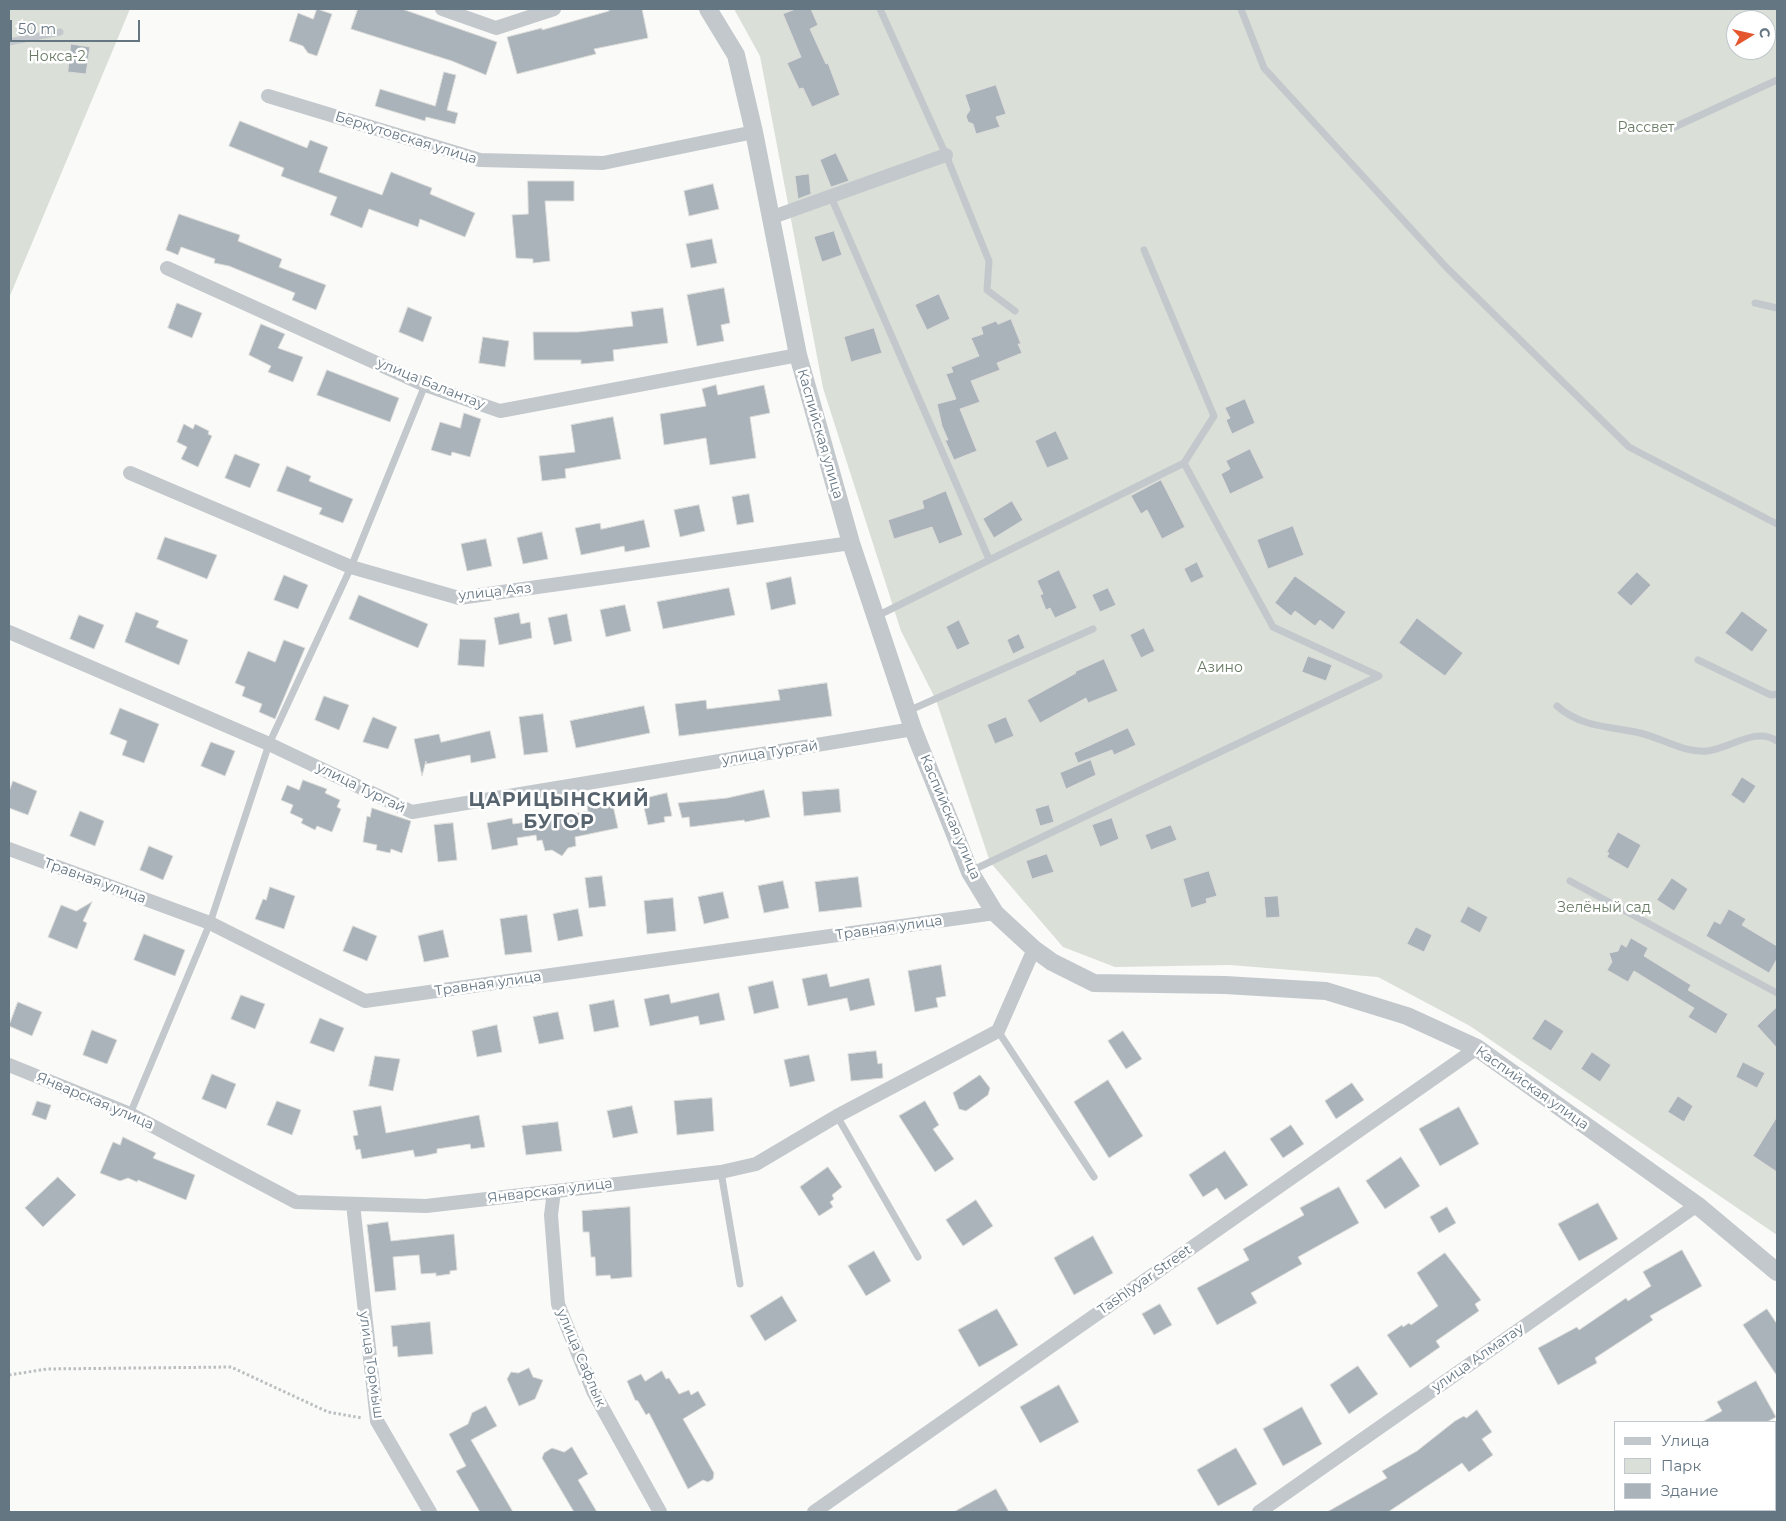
<!DOCTYPE html>
<meta charset="utf-8">
<style>
body{margin:0}
#map{position:relative;width:1786px;height:1521px;overflow:hidden;background:#fafaf8;font-family:Montserrat,sans-serif}
canvas{display:block}
.frame{position:absolute;inset:0;border:10px solid #657683;pointer-events:none}
.legend{position:absolute;left:1614px;top:1421px;width:162px;height:90px;box-sizing:border-box;background:#fff;border:1px solid #c1c8cd;margin:0;padding:6px 9px;list-style:none;font-size:15px;color:#657683}
.legend li{display:flex;align-items:center;gap:10px;height:25px}
.legend b{width:25px;border:1px solid #c1c8cd}
.north{position:absolute;left:1726px;top:10px;width:50px;height:50px;box-sizing:border-box;background:#fff;border:1px solid #c1c8cd;border-radius:50%;rotate:81deg;font-size:14px;font-weight:700;line-height:20px;text-align:center;color:#657683}
.north::after{content:'';display:block;margin:auto;width:18px;height:22px;background:#e4572e;clip-path:polygon(50% 0,100% 100%,50% 72%,0 100%)}
.scale{position:absolute;left:10px;top:20px;width:130px;height:22px;box-sizing:border-box;border:2px solid #657683;border-top:0;padding-left:6px;font-size:15px;line-height:18px;white-space:nowrap;color:#657683;-webkit-text-stroke:4px #fff;paint-order:stroke}
</style>
<div id="map">
<canvas width="1786" height="1521"></canvas>
<div class="frame"></div>
<ul class="legend">
<li><b style="height:6px;background:#c3c8cc"></b>Улица</li>
<li><b style="height:14px;background:#dadfd7"></b>Парк</li>
<li><b style="height:14px;background:#aab3b9"></b>Здание</li>
</ul>
<div class="north">С</div>
<div class="scale">50 m</div>
</div>
<script>
const ctx = document.querySelector('canvas').getContext('2d');
ctx.lineJoin = 'round';
function fill(path, color) { ctx.fillStyle = color; ctx.fill(path, 'evenodd'); }
function strokePath(path, color, width, dash) { ctx.strokeStyle = color; ctx.lineWidth = width; ctx.lineCap = dash ? 'butt' : 'round'; ctx.setLineDash(dash || []); ctx.stroke(path); }
function label(font, color, halo, rows, align = 'center') {
  ctx.font = font + ' Montserrat,sans-serif'; ctx.lineWidth = 5; ctx.setLineDash([]); ctx.textBaseline = 'middle'; ctx.strokeStyle = halo; ctx.fillStyle = color; for (const [text, x, y, turn = 0] of rows) {
    ctx.save(); ctx.translate(x, y); ctx.rotate((+turn || 0) * Math.PI / 180); ctx.textAlign = isNaN(turn) ? turn : align; if (halo) ctx.strokeText(text, 0, 0); ctx.fillText(text, 0, 0); ctx.restore();
  }
}
fill(new Path2D(`
 M9,9H130L9,298Z
 M734,9H1777V1235L1470,1026L1378,977L1230,965L1115,967L1063,947L990,862L936,700L901,631L823,388L760,56ZM1736,20H1766V50H1736Z`), '#dadfd7');
const building = new Path2D(`
 M317,9L332,14L317,56L308,53L303,46L289,41L298,13L313,19Z
 M358,9H402L497,42L486,75L452,61L351,29Z
 M608,9H642L648,38L594,49L596,54L517,74L507,37L542,28V30L609,11Z
 M796,9H811L818,25L810,29L826,64L828,63L840,95L812,107L803,88L799,89L787,63L801,57L783,14Z
 M71,44L90,47L86,74L68,72Z
 M444,72L456,75L447,110L458,113L455,124L426,117L425,121L375,106L380,89L435,106Z
 M996,85L1006,114L996,117L1000,127L976,134L973,124L968,122L966,116L970,110L965,95Z
 M240,121L307,148L310,140L328,147L319,172L382,195L391,172L432,188L430,194L475,213L465,237L420,219L418,227L369,209L362,228L330,215L337,197L281,176L284,168L229,146Z
 M836,153L849,181L831,187L820,160Z
 M809,174L811,194L798,199L795,176Z
 M528,181H574V201H545L550,261L533,263V259L516,258L512,215L528,214Z
 M713,184L719,209L689,216L684,191Z
 M179,214L240,235L238,241L282,259L279,267L326,285L316,310L292,300L295,293L229,266L214,263L215,259L181,247L178,255L166,250Z
 M834,231L842,255L822,262L814,237Z
 M712,239L717,263L691,268L686,244Z
 M724,288L730,323L721,325L724,341L697,346L687,295Z
 M939,294L950,319L927,330L915,305Z
 M177,303L202,313L192,338L168,328Z
 M408,307L432,317L423,342L399,332Z
 M663,308L668,343L613,350L614,361L581,364V360H534L533,332H578L633,326L631,312Z
 M1011,319L1021,344H1018L1022,353L997,363L1000,370L971,381L980,402L960,409L977,451L954,460L945,440H948L942,426L937,404L956,399L946,374L953,372L951,367L979,356L971,338L983,334L981,327L996,321L998,324Z
 M261,324L285,334L278,348L303,357L293,382L268,372L271,366L249,355Z
 M874,328L882,353L851,362L844,337Z
 M483,337L509,341L505,367L479,363Z
 M327,370L399,398L390,422L317,395Z
 M716,385L718,395L764,385L770,413L750,417L756,458L710,465L706,438L664,445L660,414L706,406L702,389Z
 M1245,399L1255,423L1232,434L1226,420L1230,418L1225,408Z
 M464,413L481,419L470,457L452,452L451,456L431,450L440,422L460,428Z
 M613,417L621,459L565,469L566,478L542,481L539,456L575,452L571,425Z
 M184,424L193,429L195,424L209,431L208,434L212,436L198,467L181,459L187,447L177,442Z
 M1056,431L1069,459L1047,468L1035,441Z
 M1250,449L1264,478L1230,494L1221,474L1230,469L1226,461Z
 M235,454L260,464L250,488L225,478Z
 M287,466L311,476L309,481L353,499L343,523L319,514L322,508L277,491Z
 M1161,480L1185,527L1162,539L1147,510L1141,514L1131,496Z
 M946,491L963,535L939,544L932,527L894,539L888,520L924,508L922,501Z
 M749,494L754,522L737,525L732,497Z
 M1012,501L1023,520L994,538L983,519Z
 M699,505L705,531L680,537L674,510Z
 M644,520L650,547L625,552L624,546L581,555L575,528L600,523L601,529Z
 M1293,526L1304,555L1268,569L1257,540Z
 M542,532L548,559L523,564L517,538Z
 M165,537L217,555L207,579L157,559Z
 M486,539L492,566L467,571L461,544Z
 M1197,562L1204,577L1191,583L1184,569Z
 M1059,570L1077,608L1055,618L1050,608L1046,610L1040,595L1043,594L1037,581Z
 M1637,572L1651,585L1631,606L1617,593Z
 M284,575L308,585L298,609L274,600Z
 M1295,576L1346,612L1333,630L1320,620L1315,626L1295,611L1291,616L1275,603Z
 M791,577L796,604L771,610L766,583Z
 M729,588L735,615L663,629L657,602Z
 M1108,588L1116,605L1100,612L1092,595Z
 M359,595L428,624L418,648L349,619Z
 M625,605L631,631L606,637L600,610Z
 M1742,611L1768,630L1752,652L1725,633Z
 M136,612L159,621L156,627L188,640L179,665L125,642Z
 M519,613L521,624L530,622L532,638L499,645L494,618Z
 M567,614L572,641L554,645L548,618Z
 M79,615L104,625L94,649L70,639Z
 M1417,618L1463,653L1445,676L1399,643Z
 M959,620L970,644L957,650L946,627Z
 M1144,628L1155,651L1141,658L1130,635Z
 M1019,634L1025,648L1013,654L1007,640Z
 M460,639L486,640L484,667L458,665Z
 M284,640L305,648L275,719L259,712L262,704L242,696L245,687L235,683L248,651L275,662Z
 M1308,656L1332,665L1326,681L1302,672Z
 M1104,659L1118,691L1088,703L1086,698L1040,723L1027,700L1076,673L1075,672Z
 M827,683L832,716L679,736L675,704L706,700L707,709L780,700L778,690Z
 M324,696L349,705L339,730L315,720Z
 M644,706L650,733L576,748L570,721Z
 M120,708L159,724L144,763L122,755L127,741L110,734Z
 M543,714L548,752L524,755L519,717Z
 M373,717L397,727L388,749L363,742Z
 M1006,717L1014,736L995,744L987,725Z
 M1128,728L1136,745L1114,755L1112,750L1078,763L1074,753Z
 M490,731L496,758L471,763L470,755L426,764V761L422,776L414,739L439,734L441,742Z
 M211,742L235,751L225,776L201,766Z
 M1091,760L1096,775L1066,789L1060,773Z
 M1742,777L1756,786L1744,804L1731,795Z
 M303,780L327,789L325,793L340,800L337,807L341,809L332,832L317,826L315,830L301,823L303,819L290,813L293,805L281,800L287,785L299,790Z
 M13,781L37,791L28,815L9,808V792Z
 M839,789L841,812L804,816L802,792Z
 M764,790L770,817L745,822L744,820L690,827L689,817L682,818L678,803L727,798Z
 M667,793L672,816L664,817L665,822L648,825L642,799Z
 M612,801L618,828L575,837L576,846L568,848L562,856L552,850L545,851L542,840L537,841L536,835L517,838L518,845L492,850L487,823L512,818L513,824L547,819L588,811L587,806Z
 M1049,805L1054,822L1040,826L1035,809Z
 M372,808L411,821L402,853L391,849L390,853L376,850L377,845L363,842L367,816L370,817Z
 M80,811L104,821L95,846L70,836Z
 M1112,818L1119,839L1100,847L1092,825Z
 M453,823L457,860L438,862L434,825Z
 M1171,825L1177,840L1151,850L1145,835Z
 M1618,832L1641,845L1628,869L1607,857L1609,853L1607,852Z
 M149,846L173,856L163,880L140,870Z
 M1047,854L1054,872L1032,879L1026,861Z
 M1209,871L1217,896L1206,899L1207,903L1191,908L1183,879Z
 M602,876L606,906L589,908L585,878Z
 M858,877L862,907L819,912L815,882Z
 M1672,878L1688,889L1674,911L1657,900Z
 M783,881L789,908L764,913L758,886Z
 M270,887L295,896L284,929L255,919L263,899L266,900Z
 M723,892L729,918L704,924L698,897Z
 M1278,896L1280,917L1266,918L1264,897Z
 M673,898L676,931L647,934L644,901Z
 M92,902L83,921L87,923L77,949L48,937L61,905L76,911Z
 M1468,906L1488,917L1480,933L1460,922Z
 M578,909L583,936L558,941L553,914Z
 M1729,909L1746,919L1742,925L1777,946V959L1769,973L1706,936L1714,921L1720,924Z
 M527,915L532,952L505,955L500,919Z
 M353,926L377,936L367,961L343,951Z
 M1416,927L1432,935L1424,952L1407,944Z
 M443,930L449,957L424,962L418,936Z
 M144,934L185,950L175,976L134,960Z
 M1631,938L1648,948L1644,956L1691,985L1688,990L1728,1014L1716,1034L1688,1017L1694,1008L1634,971L1628,982L1607,970L1612,962L1609,953L1618,951L1621,944L1626,947Z
 M941,965L946,996L936,998L938,1007L915,1012L908,971Z
 M827,974L830,987L869,978L875,1005L850,1011L847,998L808,1006L802,979Z
 M773,981L779,1008L754,1014L748,987Z
 M719,993L725,1020L700,1025L698,1016L650,1026L644,999L669,994L671,1003Z
 M241,995L265,1004L255,1029L231,1019Z
 M614,1000L619,1027L594,1032L589,1005Z
 M18,1002L42,1012L32,1036L9,1026Z
 M1777,1007V1048L1757,1026Z
 M558,1012L564,1039L539,1044L533,1017Z
 M320,1018L344,1028L334,1052L310,1043Z
 M1545,1019L1564,1031L1551,1051L1532,1039Z
 M497,1025L502,1052L477,1057L472,1031Z
 M92,1030L117,1040L107,1064L83,1055Z
 M1123,1031L1142,1059L1126,1069L1108,1041Z
 M876,1051L878,1064L882,1063L883,1078L851,1081L848,1054Z
 M1592,1052L1611,1065L1600,1082L1581,1069Z
 M809,1055L815,1081L790,1087L784,1060Z
 M375,1056L400,1059L393,1091L369,1086Z
 M1743,1062L1765,1073L1757,1088L1736,1077Z
 M212,1074L236,1084L226,1109L202,1099Z
 M980,1075L990,1088L988,1095L966,1111L959,1109L953,1093Z
 M1108,1080L1143,1136L1109,1158L1074,1102Z
 M1352,1083L1364,1100L1336,1119L1325,1101Z
 M1678,1096L1693,1106L1684,1122L1668,1112Z
 M712,1098L714,1131L677,1135L674,1101Z
 M37,1101L51,1105L46,1120L32,1115Z
 M277,1101L301,1110L292,1135L267,1125Z
 M925,1101L939,1125L933,1129L954,1159L935,1172L899,1116Z
 M381,1106L386,1133L479,1115L485,1147L471,1149L470,1144L437,1149V1153L423,1156L415,1157L413,1150L362,1159L360,1149L356,1150L353,1136L358,1135L353,1111Z
 M632,1106L638,1133L613,1138L607,1111Z
 M1459,1107L1479,1144L1440,1166L1419,1129Z
 M1777,1117V1172L1753,1156Z
 M558,1122L562,1151L526,1155L522,1126Z
 M1291,1125L1304,1144L1283,1158L1270,1139Z
 M123,1137L156,1153L153,1158L195,1175L186,1200L138,1180L137,1182L128,1178L120,1181L100,1173L113,1142L120,1145Z
 M1225,1151L1248,1185L1225,1200L1217,1188L1203,1197L1189,1175Z
 M1401,1157L1420,1186L1385,1209L1366,1181Z
 M828,1167L842,1187L832,1195L834,1199L830,1202L833,1207L819,1216L800,1187Z
 M58,1177L76,1195L43,1227L25,1208Z
 M1339,1187L1359,1223L1298,1257L1302,1264L1251,1293L1257,1303L1217,1325L1197,1288L1249,1260L1243,1249L1304,1215L1300,1208Z
 M976,1200L993,1226L963,1246L946,1220Z
 M1598,1203L1618,1239L1579,1261L1558,1224Z
 M630,1207L632,1277L611,1279L610,1275L596,1276L595,1257H591L589,1232H583L582,1211Z
 M1447,1207L1456,1223L1439,1233L1430,1217Z
 M388,1222L391,1241L454,1234L457,1270L450,1271V1274L436,1276V1273L421,1274L419,1255L393,1257L396,1290L375,1292L367,1225Z
 M1093,1236L1113,1273L1074,1295L1054,1258Z
 M1682,1250L1702,1286L1650,1316L1653,1320L1595,1358L1597,1363L1558,1385L1538,1348L1577,1327L1579,1330L1626,1298L1628,1301L1651,1286L1643,1272Z
 M874,1251L891,1281L866,1296L848,1266Z
 M1445,1253L1481,1300L1475,1304L1479,1311L1436,1341L1440,1347L1410,1368L1387,1335L1402,1325L1403,1327L1409,1323L1411,1325L1438,1306L1417,1273Z
 M782,1296L797,1321L765,1341L750,1316Z
 M1160,1304L1172,1325L1154,1335L1142,1314Z
 M997,1309L1018,1345L979,1367L958,1330Z
 M1767,1309L1777,1324V1376L1743,1325Z
 M430,1322L433,1354L398,1357L397,1346L393,1347L391,1326Z
 M1358,1366L1378,1394L1349,1414L1330,1385Z
 M529,1368L533,1377L543,1380L535,1399L519,1406L507,1379L511,1372L518,1373Z
 M662,1371L666,1379L669,1378L679,1394L689,1390L691,1395L698,1391L706,1405L683,1419L714,1473L713,1479L708,1482L703,1480L688,1489L649,1413L646,1415L638,1401L635,1400L627,1381L641,1374L645,1381Z
 M1756,1381L1776,1417L1767,1422H1702L1722,1411L1717,1402Z
 M1059,1385L1079,1422L1040,1443L1020,1407Z
 M486,1406L497,1426L471,1440L513,1512H480L456,1471L466,1466L449,1434L468,1424L472,1413Z
 M1302,1407L1322,1444L1283,1466L1263,1429Z
 M1477,1410L1492,1432L1482,1439L1493,1455L1469,1472L1462,1463L1388,1512H1327L1387,1478L1382,1471L1417,1451L1455,1421L1464,1416L1466,1418Z
 M572,1447L588,1474L578,1480L597,1512H574L542,1458L544,1453L552,1448L564,1452Z
 M1236,1448L1257,1484L1218,1506L1197,1470Z
 M996,1489L1009,1512H954Z`);
fill(building, '#aab3b9');
strokePath(building, '#dcdcda', 1);
strokePath(new Path2D(`
 M9,1375L47,1369L231,1367L328,1412L362,1418`), '#bbbfc2', 3, [2.5, 2.5]);
strokePath(new Path2D(`
 M880,9L946,155L989,261L987,290L1015,311
 M1241,9L1264,68L1447,268L1629,447L1777,524
 M9,42L60,32
 M1666,131L1777,80
 M831,197L989,559
 M1755,303L1777,308
 M875,617L1184,463
 M1698,660L1771,695L1777,694
 M1557,706C1582,728 1610,726 1640,733C1662,738 1683,753 1707,751C1730,749 1755,726 1777,741
 M908,711L1093,629
 M971,871L1379,676L1273,627L1184,463L1214,416L1144,250
 M1570,881L1777,993
 M998,1031L1094,1177
 M130,1114L210,923L269,744L351,567L425,385
 M837,1116L918,1257
 M721,1172L740,1284`), '#c3c8cc', 7);
strokePath(new Path2D(`
 M442,9L496,28L554,9
 M268,96L480,160L603,163L754,132
 M770,218L946,155
 M167,268L425,385L500,411L798,355
 M130,473L351,567L459,598L851,543
 M9,632L269,744L412,812L913,729
 M9,849L210,923L365,1001L995,913
 M9,1065L130,1114L296,1202L426,1206L721,1172L756,1164L837,1116L998,1031L1034,949
 M554,1191L551,1215L558,1304L593,1391L660,1512
 M353,1204L377,1421L430,1512
 M1775,1446L1777,1445
 M814,1512L1477,1048
 M1259,1512L1697,1205
 M1683,1512L1687,1510`), '#c3c8cc', 14);
strokePath(new Path2D(`
 M708,9L736,55L754,132L798,355L851,543L913,729L970,872L995,913L1034,949L1052,962L1094,983L1225,985L1326,991L1407,1016L1477,1048L1697,1205L1777,1272`), '#c3c8cc', 18);
label('14px', '#687a64', '#fff', [
 ["Нокса-2",57,57],
 ["Рассвет",1646,128],
 ["Азино",1220,668],
 ["Зелёный сад",1604,908]
]);
label('14px', '#657683', '#fff', [
 ["Беркутовская улица",406,138,17],
 ["улица Балантау",431,384,22],
 ["Каспийская улица",820,434,74],
 ["улица Аяз",495,592,-6],
 ["улица Тургай",770,753,-9],
 ["улица Тургай",361,788,26],
 ["Каспийская улица",950,817,67],
 ["Травная улица",95,881,20],
 ["Травная улица",889,928,-8],
 ["Травная улица",488,984,-8],
 ["Каспийская улица",1532,1088,35],
 ["Январская улица",95,1101,23],
 ["Январская улица",550,1191,-7],
 ["Tashlyyar Street",1145,1280,-35],
 ["улица Сафлык",581,1358,67],
 ["улица Алматау",1478,1358,-35],
 ["улица Тормыш",371,1365,82]
]);
ctx.letterSpacing = '1px';
label('bold 19px', '#57646e', '#fff', [
 ["ЦАРИЦЫНСКИЙ",559,800],
 ["БУГОР",559,822]
]);
ctx.letterSpacing = '0px';
</script>
